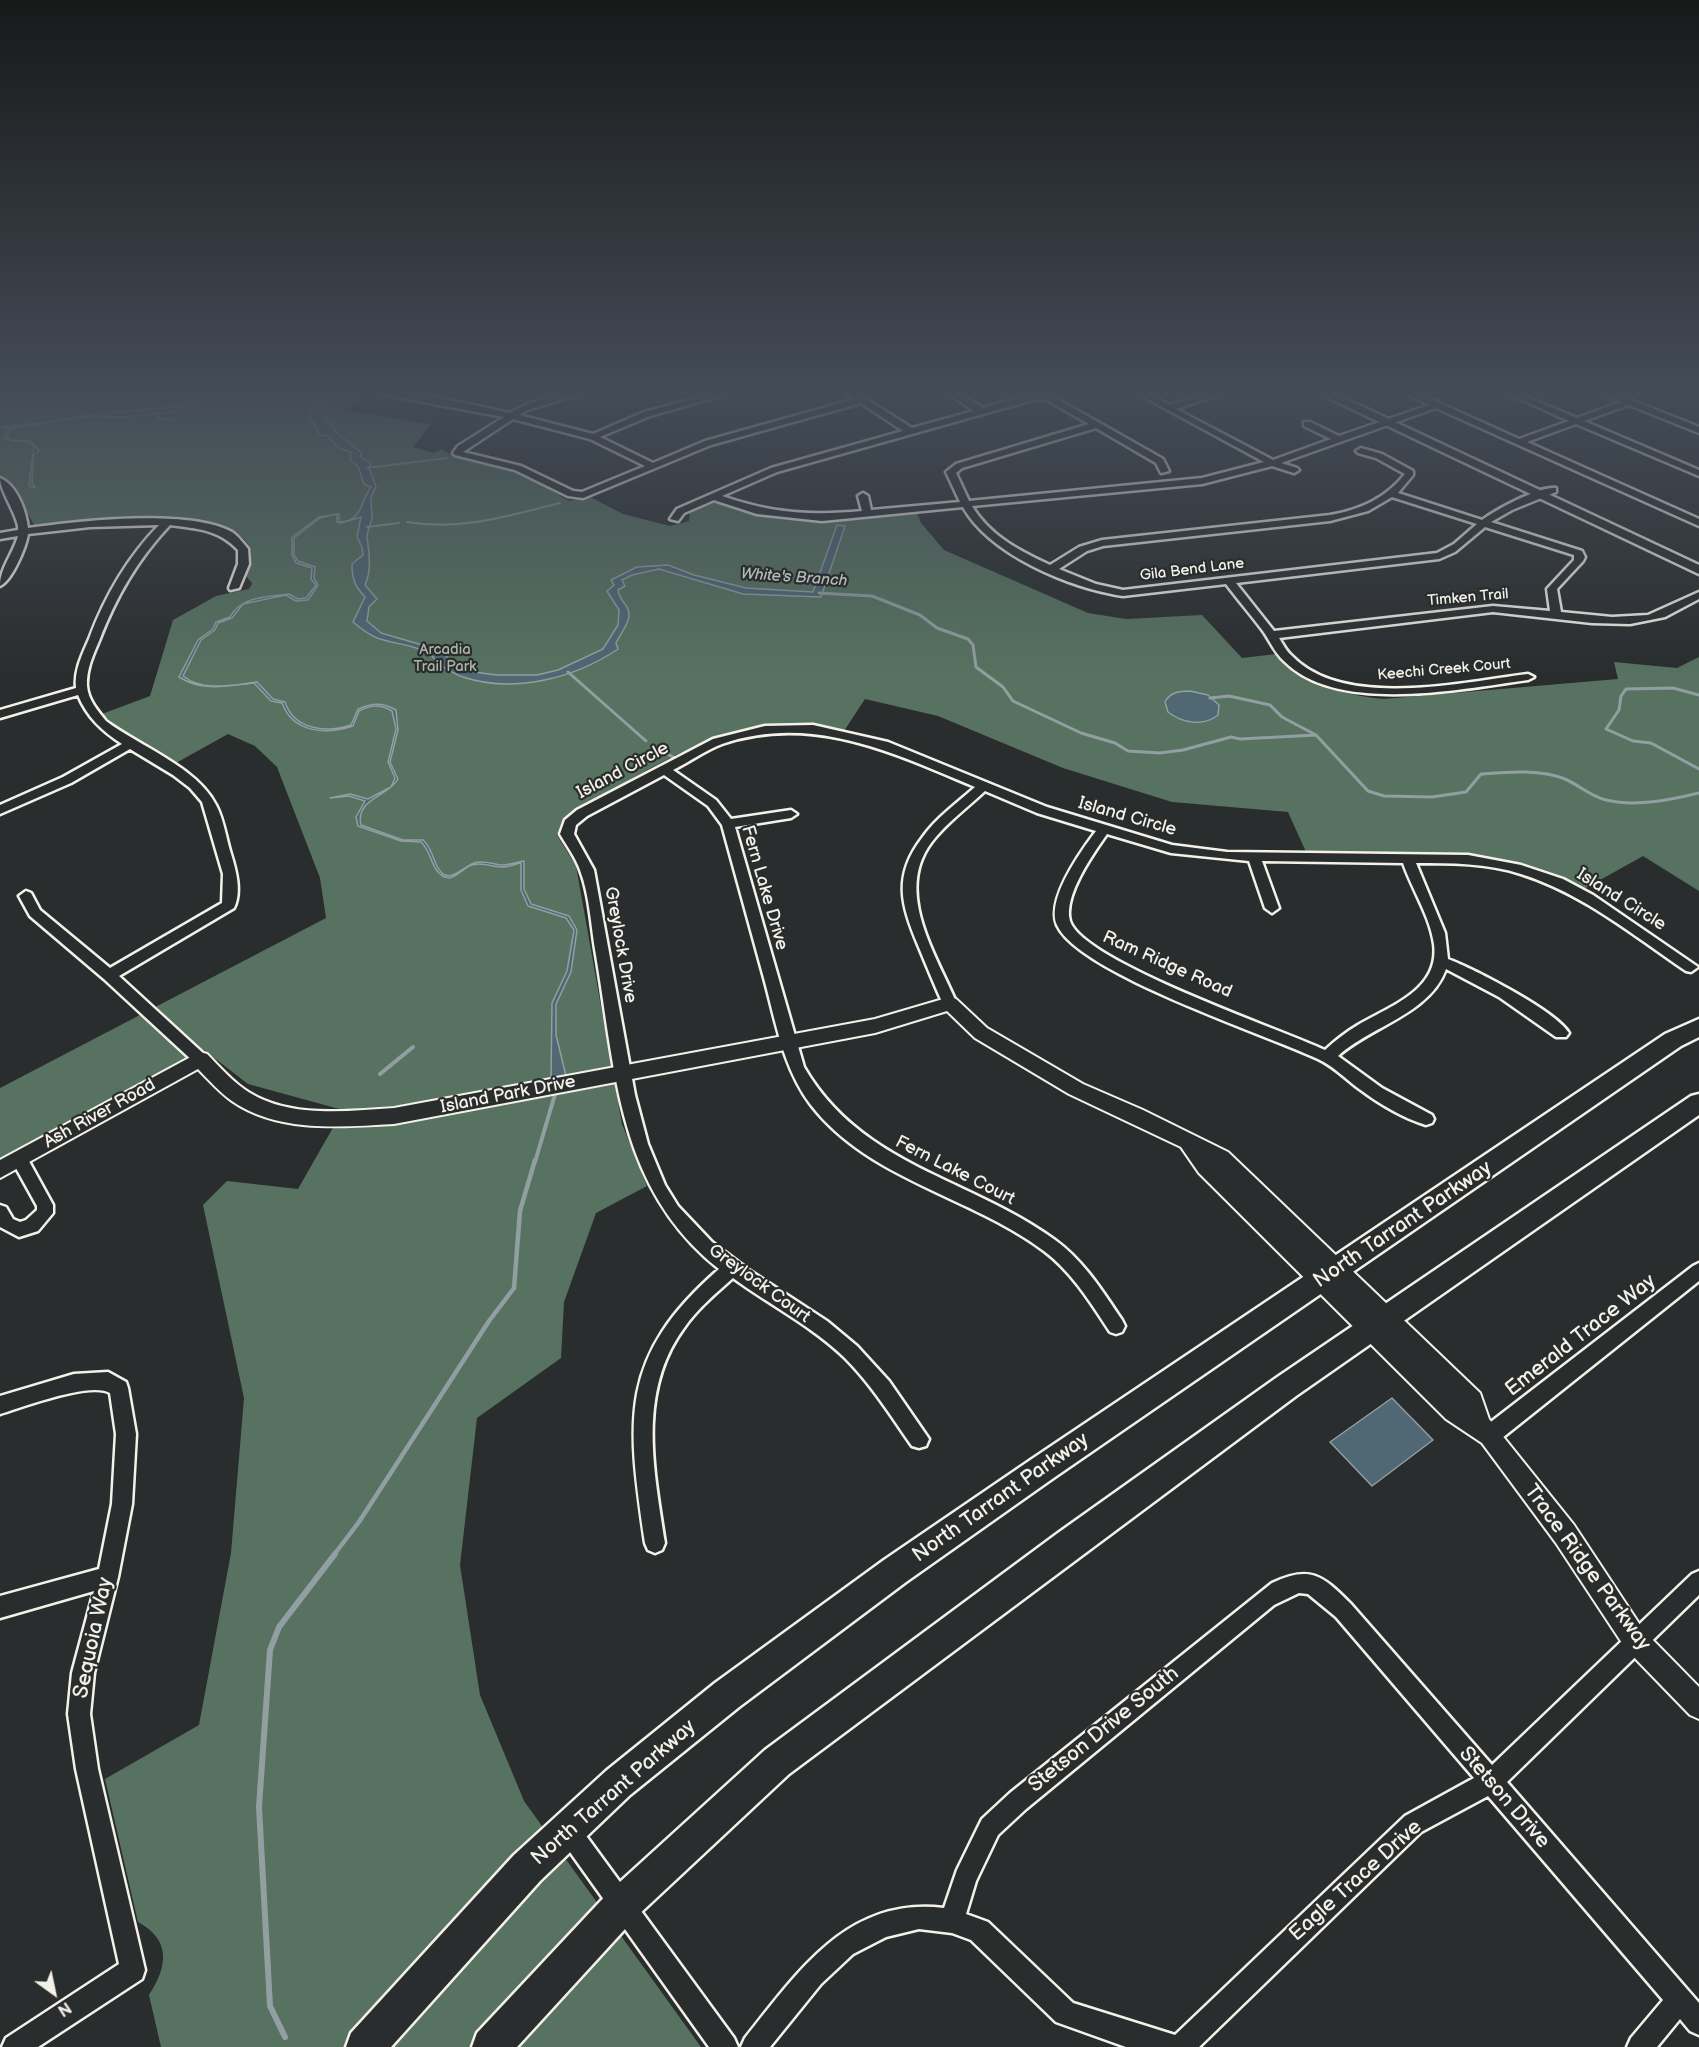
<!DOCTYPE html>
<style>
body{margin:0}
#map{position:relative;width:1699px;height:2047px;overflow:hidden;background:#2a2d2e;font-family:"Balsamiq Sans",sans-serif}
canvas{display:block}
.north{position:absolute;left:24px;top:1963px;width:60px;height:60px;-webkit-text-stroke:4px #2a2d2e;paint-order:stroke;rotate:147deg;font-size:16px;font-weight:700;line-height:24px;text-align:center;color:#f4f1e8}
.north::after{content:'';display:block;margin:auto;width:21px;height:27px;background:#f4f1e8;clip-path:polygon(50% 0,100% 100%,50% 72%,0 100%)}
</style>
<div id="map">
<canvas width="1699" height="2047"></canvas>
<div class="north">N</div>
</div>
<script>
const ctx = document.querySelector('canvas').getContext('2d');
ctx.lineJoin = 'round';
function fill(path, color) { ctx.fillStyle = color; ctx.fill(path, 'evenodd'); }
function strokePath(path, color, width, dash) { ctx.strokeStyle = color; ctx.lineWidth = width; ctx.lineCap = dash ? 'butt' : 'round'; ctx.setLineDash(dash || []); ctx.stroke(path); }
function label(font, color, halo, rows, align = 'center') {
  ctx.font = font + ' "Balsamiq Sans",sans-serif'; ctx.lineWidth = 4.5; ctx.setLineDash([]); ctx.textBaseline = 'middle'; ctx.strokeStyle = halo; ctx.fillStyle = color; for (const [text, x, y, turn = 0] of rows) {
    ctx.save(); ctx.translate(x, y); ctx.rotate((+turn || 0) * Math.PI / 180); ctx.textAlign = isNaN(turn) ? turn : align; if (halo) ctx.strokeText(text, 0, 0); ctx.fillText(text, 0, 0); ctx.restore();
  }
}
fill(new Path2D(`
 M0,391H338L365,395L344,410L431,424L413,447L434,453L441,449L456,457L498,465L524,474L569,501L590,497L623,514L670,526L689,521L690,510L714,501L750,512L807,519L866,518L917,512L921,523L944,550L1088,613L1126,619L1202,615L1242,658L1276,654C1305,684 1343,695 1384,699L1618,679L1614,662L1677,668L1699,657V891L1643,856L1584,889L1524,864L1476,855L1306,852L1288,812L1172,802L1063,768L938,716L865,699L844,731C815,727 787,723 758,727C697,735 629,782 575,811L562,822L557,835L576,866L622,1124L647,1186L596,1213L564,1302L561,1358L477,1418L460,1565L480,1695L524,1801L701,2047H161L149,1995C168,1966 171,1940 138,1922L105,1779L199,1725L231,1553L244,1398L203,1205L227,1181L298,1189L343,1110L248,1084L204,1050L0,1161V1088L326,918L320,878L277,767L255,746L228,734L176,763L119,728L102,714L150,696L173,620L216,596L249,589L252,584C251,579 246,579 246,573C246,564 254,556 249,546C228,504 75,521 34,525L14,487L0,476Z`), '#577260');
const water = new Path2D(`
 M225,391L296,392L326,404L325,417L338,434L362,453L360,456L371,464L369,468L376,487C369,498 371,503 372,514C373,521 367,530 367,537C369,553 372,570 365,585L377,599L369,607L367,621L381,633L436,649L466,671L497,675H537L558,670L603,649L618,625L619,610L607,591L614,585L611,580L637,567L668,565L694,575L746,588L813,592L837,525L845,526L821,597L743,594L659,569L632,575L622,580L625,586L618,590C619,598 623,601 627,607C634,619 621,632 616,643L618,649C575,678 514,694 463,677C454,674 446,668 438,664C430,645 395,645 377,638C368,634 360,628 353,622L365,597C355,586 352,580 352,564L363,555L362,547L357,537L361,517L341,523L337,522V514L320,518L294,538V555L298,561L315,567L314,578L318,585L308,600L296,601L286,595L243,604L232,618L218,623L215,630L201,640L183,676C203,692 232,685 257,682L273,699L285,702C294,730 326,733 351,725L358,709C372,703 382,702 396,710L398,730L390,762L398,779C388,797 355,799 361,825L403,840H423C434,850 433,864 441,872C451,883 464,866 474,863C483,860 492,864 501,865C509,865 517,862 524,861V889L531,904L569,916L577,930L571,972L556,1004V1035L566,1076L551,1078L552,1003L567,971L574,930L566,918L528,906L521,890V863C515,864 509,867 502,867C491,867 481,861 469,866C460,871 451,884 440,874C431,867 431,851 421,842L401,841L358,826L356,817L365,801L349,796L330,798L350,794L368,799L391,787L395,778L388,762L396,729L392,711C380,704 371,705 359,711L353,726C326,735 293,733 282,703L271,701L254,683C227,686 203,692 179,677L198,640L213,629L216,622L230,617C241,596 268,597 289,594L298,599L306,598L316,585L311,579L312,568L296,563L292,555V537L319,517L339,514V522C363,521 360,502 371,487L364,484L358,466L350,460L351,452L339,448L327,435L320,436L308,412L315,405C286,392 232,389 202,399L199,400L205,401L178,412L123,417L89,416L12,428L6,437L10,440L31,441L39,451L33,456L32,484L35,487L32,488L29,485L34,446C24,438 12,444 3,437L9,428L0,427L52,422L89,415L180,406L211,393Z
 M1190,691L1208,695L1219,705L1218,715C1203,727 1182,723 1168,712L1165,702C1170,692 1180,691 1190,691Z
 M1392,1398L1433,1440L1372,1486L1330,1442Z`);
fill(water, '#4f6874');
strokePath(water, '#919fa2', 1.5);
strokePath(new Path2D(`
 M157,413L159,418L173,421
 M367,468L447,458
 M407,522C462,531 507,516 560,503
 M367,527L399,523
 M819,593L833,594`), '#919fa2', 2);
strokePath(new Path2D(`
 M819,593L872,596L920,615L937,628L968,639L973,645L976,667L1003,687L1013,701L1081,733L1115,743L1128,751L1160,753L1183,750L1231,737L1240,739L1316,735
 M568,672L646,741
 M1699,695L1673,688L1626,689L1621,696L1619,710L1606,729L1633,741L1651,743L1699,769
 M1210,698L1229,696L1270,705L1282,717L1316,735L1368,791L1384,796L1432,797L1466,792L1481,774C1508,772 1539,769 1565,779C1579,785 1590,796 1606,800C1636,807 1670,800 1699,793
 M667,754L675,758`), '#919fa2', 3);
strokePath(new Path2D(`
 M380,1074L413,1047
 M535,1162L556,1091`), '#919fa2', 4);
strokePath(new Path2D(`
 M333,1556L359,1522L489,1321L514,1288L520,1211L535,1160`), '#919fa2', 4.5);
strokePath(new Path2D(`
 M285,2037L270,2006L259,1807L270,1650L279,1627L335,1554`), '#919fa2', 6);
const minor = new Path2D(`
 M364,391C413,391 462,402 510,413C531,400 565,391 590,391L527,410L519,415L593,434L644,412L724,391H738L650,416L600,437L653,463L705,441L855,399L844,391H854L912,428L974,411L944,391H954L983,408L1036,393L1052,396L1163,459L1169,471L1161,473L1156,463L1096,428L962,468L956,473L969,501L1202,478L1264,462L1133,391H1143L1170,405L1217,391H1230L1176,409L1273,460L1331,439L1304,426V422H1310L1339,436L1429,405L1402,391H1413L1519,439L1569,421L1502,391H1513L1577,418L1621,402L1598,391H1609L1699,427V433L1629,405L1584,421L1699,470V476L1576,424L1527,442L1699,519V526L1436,408L1281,463L1297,468L1299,470L1294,473L1272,466L1202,484L972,506C990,536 1020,551 1050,565L1079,547L1102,540L1330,515C1360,510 1386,498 1405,474L1376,458L1358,453L1356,451L1361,448L1382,454L1413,471V475L1398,493L1482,520C1497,509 1539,486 1556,488V492L1512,510L1491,522L1582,551L1585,557L1583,561L1557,589L1561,612L1612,617L1648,615L1699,592V599L1665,617L1630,624L1592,623L1493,612L1279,638C1283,644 1286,651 1292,656C1344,710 1462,682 1528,674L1534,677L1528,680C1461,689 1337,715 1284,661C1275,653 1270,641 1263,631C1251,615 1238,600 1226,584L1123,596C1070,588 990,555 963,507L822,521L757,514L714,500L684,513L678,521L670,519L677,509L771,468L903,431L861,403L711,445L583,498L568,496L515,470L455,455L453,453L458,446L504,417ZM1036,399L1047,400L1089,424L956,464L946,472L960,502L871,510L868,496L863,493L858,496L862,511C810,516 771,513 722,496L777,472ZM513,419L590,439L645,466L582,492L573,491L521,466L463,452ZM1392,497L1477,524L1454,544L1437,553L1123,590L1096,584L1059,569L1087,551L1103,546L1330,521L1368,511ZM1485,527L1574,555V560L1547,589L1550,611L1493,606L1274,631L1236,583L1439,559L1455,552Z
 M0,478C17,485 26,511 28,528C77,521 189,508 232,532C238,536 244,544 248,549L249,564L239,588L230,590L229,588L238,564V550C218,529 198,529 170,525C137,560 116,597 99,641C93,655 86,670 87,686C88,700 98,711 106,721C139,746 197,767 216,805C224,820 226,838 231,854C236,870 242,892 234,908L119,976L205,1055L208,1059L205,1063H195L104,979L30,916L19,896L26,891L31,893L40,910L110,968L222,903L223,874L202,802L190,788L173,775L130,749L71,783L0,814V805L63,777L122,744C102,731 87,717 78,695L0,718V710L76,688C74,671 82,655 89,639C105,596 127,558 159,525L90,527L28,534C26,547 12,581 0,586C0,568 13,554 18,536L0,539V533L18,530V526C15,511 0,490 0,478Z
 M813,725L888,742L1047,807L1172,845L1227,852L1468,855L1521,865L1563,879L1593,895L1698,967L1691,972L1686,971C1633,935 1582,893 1521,874C1487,863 1451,863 1416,863L1445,933L1448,959C1474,969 1556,1011 1569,1033L1566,1037H1556L1499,997L1446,969C1430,1014 1371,1026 1338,1056L1382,1088L1432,1115L1434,1119L1432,1123L1426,1125C1403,1118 1378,1103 1358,1088C1345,1078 1333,1066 1318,1059C1265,1034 1078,973 1057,925C1046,899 1081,851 1096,831L1037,813L985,791C967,808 946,823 931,843C894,893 937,956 957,1004L950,1009L943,1004C934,984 926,964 918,945C901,904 893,876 922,838C936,818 957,803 975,787C893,753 812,713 722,744C706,750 689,762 673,770L716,800L731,819L791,810L797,814L791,818L735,827L804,1067C861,1166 970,1178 1055,1240C1084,1261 1103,1292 1122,1320L1125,1326L1122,1332L1116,1334L1110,1332C1091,1303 1072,1272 1044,1251C971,1196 869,1180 811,1105C783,1068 776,1022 764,978C750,927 736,876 722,825L708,806L664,775L587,816L576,825L574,834L594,870L635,1095L648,1144L665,1185L678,1206L712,1242L749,1270L827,1321L857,1346L889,1381L929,1439L926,1446L919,1448L912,1446C891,1416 871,1384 845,1358C812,1326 770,1305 733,1278C715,1294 697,1309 684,1328C637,1392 654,1470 665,1543L662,1550L655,1553L648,1550L645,1543C627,1419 618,1357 719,1269C618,1189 616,1073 596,955C591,928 590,896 580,870C576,858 567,846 560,834L565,820L577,810L713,739L765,726ZM1107,834L1171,853L1249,861L1265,908L1272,913L1279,908L1262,861L1403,863C1412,889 1430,916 1434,944C1440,990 1390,1006 1358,1025C1346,1032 1336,1040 1325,1050C1280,1029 1083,962 1070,921C1063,896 1093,854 1107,834Z
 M19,1152L25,1154L53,1205V1213L38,1231L19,1237L0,1227V1205L6,1207L13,1219L20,1222L26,1220L37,1210V1206L11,1159L13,1154Z
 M1699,1263V1281L1497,1442L1490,1444L1483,1442L1480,1435L1483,1428L1693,1266Z
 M108,1372L126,1382L128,1388L136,1434L132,1504L118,1577L94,1673L90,1714L98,1769L145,1970L142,1979L38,2047H2L6,2038L119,1964L76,1769L68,1714L72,1673L94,1591L0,1618V1596L99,1569L112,1504L116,1434L110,1393C92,1381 22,1407 0,1414V1396L74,1374Z
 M1699,1571V1595L1507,1782L1699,2003V2035L1690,2031L1680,2019L1657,2047H1627L1631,2038L1663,2000L1488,1796L1421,1832L1199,2047H1126L1056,2022L971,1940L952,1933L919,1929L886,1937L853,1954L821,1984L770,2047H741L745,2038C798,1972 848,1896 944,1908L957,1870L982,1819L1010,1793L1272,1583C1310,1565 1322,1575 1350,1603L1492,1765L1692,1574ZM1299,1593L1308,1594L1336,1617L1474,1778L1405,1816L1175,2035L1073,2003L988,1922L966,1914L976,1881L998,1835L1026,1809L1274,1605Z
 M568,1818L576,1822L734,2038L738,2047H709L560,1838L556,1830L560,1822Z`);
const tertiary = new Path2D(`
 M950,997L956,999L987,1028L1083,1084L1143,1110L1228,1152L1480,1393L1489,1419L1574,1525L1644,1631L1699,1687V1719L1690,1715L1626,1649L1556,1543L1482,1443L1446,1419L1199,1173L1181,1147L1069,1094L975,1038L947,1011L875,1033L394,1124C341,1127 278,1133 232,1101C219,1092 209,1080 198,1069L0,1178V1160L200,1052L207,1054C219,1066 230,1079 244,1089C286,1119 346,1111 394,1108L875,1019Z`);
const secondary = new Path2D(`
 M1314,391H1329L1699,565V574Z`);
const primary = new Path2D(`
 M1699,1019V1037L1681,1046L1052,1479L906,1582L739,1707L630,1795L540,1881L391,2047H346L351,2033L514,1855L606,1771L715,1683L884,1560L1032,1459L1665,1034Z
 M1699,1094V1115L1296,1396L789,1774L636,1917L517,2047H472L477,2033L610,1891L765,1750L1058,1533L1276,1378L1691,1096Z`);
strokePath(minor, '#f4f1e8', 5);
strokePath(tertiary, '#f4f1e8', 4);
strokePath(secondary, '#f4f1e8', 5);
strokePath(primary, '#f4f1e8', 5);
fill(minor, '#2a2d2e');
fill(tertiary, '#2a2d2e');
fill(secondary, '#2a2d2e');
fill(primary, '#2a2d2e');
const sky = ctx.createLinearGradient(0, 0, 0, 678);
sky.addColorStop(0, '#171919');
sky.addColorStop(0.58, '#444c57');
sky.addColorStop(1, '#444c5700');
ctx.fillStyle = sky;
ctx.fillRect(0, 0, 1699, 678);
label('15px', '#f4f1e8', '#2a2d2e', [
 ["Gila Bend Lane",1192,570,-7],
 ["Timken Trail",1468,598,-5],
 ["Keechi Creek Court",1444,670,-5]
]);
label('15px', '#adb8ab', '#2a2d2e', [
 ["Arcadia",445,650],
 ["Trail Park",445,667]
]);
label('italic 16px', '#b2baba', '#2a2d2e', [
 ["White's Branch",794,578,4]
]);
label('18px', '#f4f1e8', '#2a2d2e', [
 ["Island Circle",623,771,-28],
 ["Island Circle",1127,817,16],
 ["Fern Lake Drive",764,888,74],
 ["Island Circle",1621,900,32],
 ["Greylock Drive",620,945,80],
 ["Ram Ridge Road",1167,965,24],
 ["Island Park Drive",508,1095,-11],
 ["Ash River Road",100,1114,-29],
 ["Fern Lake Court",955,1171,27],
 ["Greylock Court",759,1284,36]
]);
label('21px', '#f4f1e8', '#2a2d2e', [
 ["North Tarrant Parkway",1403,1225,-34],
 ["Emerald Trace Way",1581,1336,-38],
 ["North Tarrant Parkway",1001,1498,-35],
 ["Trace Ridge Parkway",1587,1568,54],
 ["Sequoia Way",94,1638,-78],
 ["Stetson Drive South",1104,1730,-39],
 ["North Tarrant Parkway",614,1793,-41],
 ["Stetson Drive",1504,1798,49],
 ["Eagle Trace Drive",1356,1881,-42]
]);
</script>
